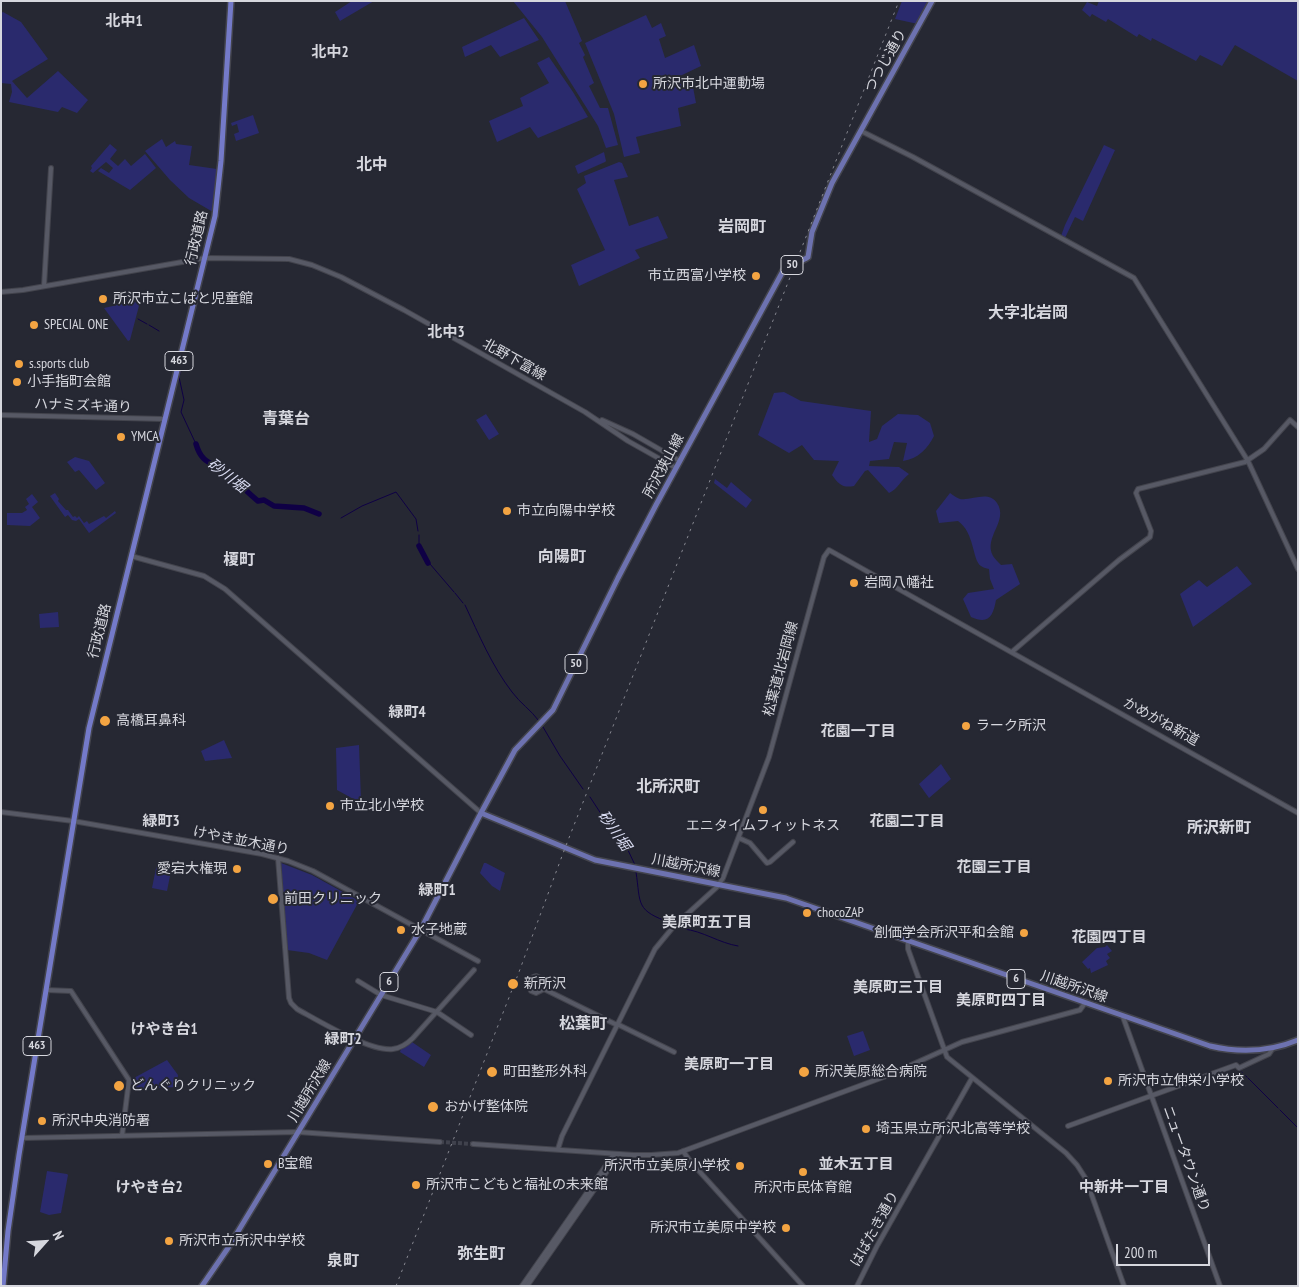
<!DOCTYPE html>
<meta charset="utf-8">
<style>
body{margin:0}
#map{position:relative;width:1299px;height:1287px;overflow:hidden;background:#262833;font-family:"PT Sans Narrow",sans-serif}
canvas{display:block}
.frame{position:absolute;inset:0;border:2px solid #d6d7de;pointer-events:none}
.north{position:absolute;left:20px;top:1217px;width:50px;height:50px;-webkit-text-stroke:4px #262833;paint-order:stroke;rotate:64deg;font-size:14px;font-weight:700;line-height:20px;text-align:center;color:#d6d7de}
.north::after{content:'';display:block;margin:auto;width:18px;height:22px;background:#d6d7de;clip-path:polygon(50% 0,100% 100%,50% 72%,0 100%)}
.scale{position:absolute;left:1116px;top:1244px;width:94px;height:22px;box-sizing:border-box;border:2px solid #d6d7de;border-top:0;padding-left:6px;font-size:15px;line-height:18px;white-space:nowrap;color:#d6d7de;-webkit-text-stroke:4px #262833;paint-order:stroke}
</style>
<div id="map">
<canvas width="1299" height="1287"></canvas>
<div class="frame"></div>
<div class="north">N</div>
<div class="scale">200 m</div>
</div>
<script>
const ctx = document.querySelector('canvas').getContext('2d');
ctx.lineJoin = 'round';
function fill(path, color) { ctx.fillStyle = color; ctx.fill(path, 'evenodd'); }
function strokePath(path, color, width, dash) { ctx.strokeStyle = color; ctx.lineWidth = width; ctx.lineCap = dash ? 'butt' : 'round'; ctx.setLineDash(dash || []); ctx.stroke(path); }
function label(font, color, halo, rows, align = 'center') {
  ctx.font = font + ' "PT Sans Narrow","Noto Sans JP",sans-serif'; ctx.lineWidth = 4; ctx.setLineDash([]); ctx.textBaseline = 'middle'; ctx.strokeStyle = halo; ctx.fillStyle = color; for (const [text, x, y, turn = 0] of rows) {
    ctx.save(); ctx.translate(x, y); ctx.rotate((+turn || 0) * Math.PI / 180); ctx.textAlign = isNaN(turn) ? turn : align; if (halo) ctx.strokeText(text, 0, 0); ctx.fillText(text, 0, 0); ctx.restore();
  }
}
fill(new Path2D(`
 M352,1H374L340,21L335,12Z
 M513,1H565L582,41L579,43L585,55L583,57L594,83L589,86L600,108H608L618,145L606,148L598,126L542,37Z
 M902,1H930L918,24L895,19Z
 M1099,1H1298V81L1235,45L1222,66L1200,55L1196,61L1152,38L1151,41L1139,34L1137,37L1108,19L1106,22L1092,14L1090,17L1082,10L1087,2L1097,6Z
 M3,12L21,22L48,59L12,81L27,98L58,71L88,100L77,113L62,107L58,112L9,102L12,92L11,84L1,83V13Z
 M646,15L652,28L661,23L666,36L659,39L665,58L694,45L701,66L680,76L681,80H683L685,89L693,87L696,103L678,108L681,126L636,137L640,153L624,157L614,114L585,43Z
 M524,18L539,40L500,57L491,45L465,57L462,47Z
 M549,57L573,92L588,117L538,138L530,127L497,142L489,121L523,106L520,98L549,83L537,63Z
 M253,115L259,133L236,141L234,134L239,132L237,124L232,126L231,123Z
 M162,139L166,147L175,141L176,144L192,146L189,165L217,169L213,212L189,198L170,180L145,151Z
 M110,144L117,150L110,159L118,166L125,159L131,166L145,154L156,168L130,190L98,171L101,168L109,173L113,168L106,162L93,173L90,171L92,168L91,166Z
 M1104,145L1115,150L1083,221L1075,217L1065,238L1061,236L1065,225Z
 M604,152L606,161L605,162L578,174L575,166Z
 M619,162L622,163L628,177L614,180L629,226L658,216L668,238L635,250L640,258L579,286L571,265L605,250L577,189L586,183L584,176Z
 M139,300L140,302L130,340L128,341L104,308Z
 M784,392L801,401L871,411L869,442L877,439L882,426L898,414L918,415L930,423L934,436C928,448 918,459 903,461L907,443L894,442L889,459L870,461L869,466L899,467L909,474C901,480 898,489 889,493L868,470L865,471L854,486C843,488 839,485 832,475L839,461L814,460L802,445L789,453L758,435L774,393Z
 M486,414L499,434L489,440L476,420Z
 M75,457L89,461L105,483L96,490L79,470L75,472L67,462Z
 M715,479L727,488L731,482L752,500L746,508L714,483Z
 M55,493L59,499L58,501L66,510H68L73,517L75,516L77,518L79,516L84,523L87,521L89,524L104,516L106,518L115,511L116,513L89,533L79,519L76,521L72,520L68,515L65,517L50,496Z
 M950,493C953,495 957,498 960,499C972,501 988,490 997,503C1009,521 983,537 993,556C995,559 998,562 1001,565L1012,564L1020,584L996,600C993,616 989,625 971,617L963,599L968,593L994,589L990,579L989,569C986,568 984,568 981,566C972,560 975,533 958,521L939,523L936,511Z
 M32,494L38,502L32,507L40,518L30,526L7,525V513H22L27,510L25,507L29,504L26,499Z
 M1237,566L1252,584L1193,627L1180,594L1199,580L1207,587Z
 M58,612L59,627L40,628L39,614Z
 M224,740L232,758L205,761L201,751Z
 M359,745L361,800L359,802L337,790L336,748Z
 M941,764L951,779L929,798L919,784Z
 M157,863L172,866L167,891L152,888Z
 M281,863L312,875L359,901L327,960L309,953L287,950Z
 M484,863H486L505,873L500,891L492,886L480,873Z
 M1107,945L1112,951L1107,954L1110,958L1106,961L1108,965L1091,973L1090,968L1088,969L1082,962L1097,948L1105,947Z
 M863,1031L870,1050L854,1056L847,1036Z
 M412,1042L431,1055L424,1067L400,1052L401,1049Z
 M167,1060L178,1075L177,1087L131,1089L132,1079Z
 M47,1171L67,1174L68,1175L61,1213L49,1215L40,1212Z`), '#2a2a6d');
strokePath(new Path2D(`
 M138,319L147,324
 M149,325L159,331
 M183,364L179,377L184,400L181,412L195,442
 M341,518L362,506L396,492L416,519L418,531
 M419,535V543
 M430,564L454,592
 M455,593L463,603
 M465,605C479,635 492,666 512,692C520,703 531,710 539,721
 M543,727L560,756L583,789
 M590,797L609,826L627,848L635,865
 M636,872C641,905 635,910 671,923
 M684,929C703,931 719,943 738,946
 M1238,1069L1247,1077
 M1248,1078L1278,1108
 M1280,1110L1298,1128`), '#0f0045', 1);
strokePath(new Path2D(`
 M196,444C202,465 213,462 227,474C238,482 247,492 258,501L264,500L274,506L304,508L319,514
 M419,546L428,563`), '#0f0045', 5.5);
strokePath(new Path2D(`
 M440,1142L473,1144`), '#40424d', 4, [4, 2]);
const tertiary = new Path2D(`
 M861,131L913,157L1134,278L1248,461L1298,569
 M44,286L51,168
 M1,292L23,290L205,258L289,259L312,265L341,277L404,310L585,412L628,441L676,468
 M1,415L164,419
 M602,420L633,434L680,461
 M131,556L204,576L225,589L481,813
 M1013,651L1119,560L1150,537L1151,531L1136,493L1138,489L1245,462L1264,449L1290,420L1298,427
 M1,812L73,821L262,854L288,861L313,871L478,961
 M739,838L750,843L767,863L770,862L793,842
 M278,858L289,998L291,1003L297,1009C319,1021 370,1052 393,1049C401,1048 407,1044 413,1038L474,970
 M908,941V949L947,1057L1066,1153L1077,1165L1086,1179L1124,1286
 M358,981L381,995L437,1012L471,1035
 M544,989L540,978L536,976L533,977L529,987L531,991L536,993L544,989L617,1025
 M46,990L71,991L129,1080L122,1136
 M1123,1017L1220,1286
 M617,1024L674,1052
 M1068,1126L1236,1065L1239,1068L1269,1054L1273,1048
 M22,1138L298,1132L440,1142
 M473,1144L634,1155H651L678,1153L889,1075L962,1042L1080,1010L1085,1003
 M558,1149L562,1136L655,949L674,926L717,887L723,878L769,757L824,557L829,550L1298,813
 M683,1151L690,1161L803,1286
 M522,1286L614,1154
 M527,1286L612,1164L614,1156
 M857,1286L877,1246L972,1078`);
const primary = new Path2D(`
 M481,813L515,750L553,710L618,578L656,505L783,271C790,263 800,263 808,257L812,232L832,183L932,1
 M202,1286L228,1248L421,929L481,813L595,860L786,898L1210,1046C1240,1053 1269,1052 1298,1040`);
const trunk = new Path2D(`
 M3,1286L8,1231L19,1155L89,728L215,216L221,161L231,1`);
strokePath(tertiary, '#43444d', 6);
strokePath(primary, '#43444d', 8);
strokePath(trunk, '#43444d', 8);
strokePath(tertiary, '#575965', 4);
strokePath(primary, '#6d72b0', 5);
strokePath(trunk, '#747ac9', 5);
strokePath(new Path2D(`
 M396,1286L519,972L565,848L899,1`), '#868790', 1, [2.5, 5]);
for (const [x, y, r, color] of [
 [643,84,5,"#f3a442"],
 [756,276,5,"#f3a442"],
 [103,299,5,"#f3a442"],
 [34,325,5,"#f3a442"],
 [19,364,5,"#f3a442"],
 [17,382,5,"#f3a442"],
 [121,437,5,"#f3a442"],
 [507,511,5,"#f3a442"],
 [854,583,5,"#f3a442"],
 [105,721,6,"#f3a442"],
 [966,726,5,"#f3a442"],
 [330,806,5,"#f3a442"],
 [763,810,5,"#f3a442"],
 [237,869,5,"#f3a442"],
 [273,899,6,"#f3a442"],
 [807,913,5,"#f3a442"],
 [401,930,5,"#f3a442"],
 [1024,933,5,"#f3a442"],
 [513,984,6,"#f3a442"],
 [492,1072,6,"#f3a442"],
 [804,1072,6,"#f3a442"],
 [1108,1081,5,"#f3a442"],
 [119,1086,6,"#f3a442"],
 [433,1107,6,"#f3a442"],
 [42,1121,5,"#f3a442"],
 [866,1129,5,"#f3a442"],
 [268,1164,5,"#f3a442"],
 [740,1166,5,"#f3a442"],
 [803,1172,5,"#f3a442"],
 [416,1185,5,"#f3a442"],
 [786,1228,5,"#f3a442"],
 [169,1241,5,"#f3a442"]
]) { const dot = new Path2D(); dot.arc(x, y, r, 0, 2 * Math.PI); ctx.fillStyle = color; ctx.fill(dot); strokePath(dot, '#262833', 2); }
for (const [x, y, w] of [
 [792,265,22],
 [179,361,28],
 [576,664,22],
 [1016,979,18],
 [389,982,18],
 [37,1046,28]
]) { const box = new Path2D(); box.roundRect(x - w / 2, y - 9.5, w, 19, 4); ctx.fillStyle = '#262833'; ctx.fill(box); strokePath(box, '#d6d7de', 1); }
label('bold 12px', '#d6d7de', null, [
 ["50",792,265],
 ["463",179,361],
 ["50",576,664],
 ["6",1016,979],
 ["6",389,982],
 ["463",37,1046]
]);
label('14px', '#d6d7de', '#262833', [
 ["つつじ通り",886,61,-61],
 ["行政道路",197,238,-77],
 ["北野下富線",514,360,29],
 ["ハナミズキ通り",83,406,2],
 ["所沢狭山線",664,466,-62],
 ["行政道路",100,631,-76],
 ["松葉道北岩岡線",781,669,-75],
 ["かめがね新道",1161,722,29],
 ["けやき並木通り",241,841,11],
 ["川越所沢線",686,866,11],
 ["川越所沢線",1074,987,19],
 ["川越所沢線",310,1091,-59],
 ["ニュータウン通り",1186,1159,70],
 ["はばたき通り",875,1229,-61]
]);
label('14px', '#d6d7de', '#262833', [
 ["所沢市北中運動場",653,84],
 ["市立西富小学校",746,276,"right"],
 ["所沢市立こばと児童館",113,299],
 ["SPECIAL ONE",44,325],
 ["s.sports club",29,364],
 ["小手指町会館",27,382],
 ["YMCA",131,437],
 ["市立向陽中学校",517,511],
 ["岩岡八幡社",864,583],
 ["高橋耳鼻科",116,721],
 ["ラーク所沢",976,726],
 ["市立北小学校",340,806],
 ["エニタイムフィットネス",763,826,"center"],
 ["愛宕大権現",227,869,"right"],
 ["前田クリニック",284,899],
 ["chocoZAP",817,913],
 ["水子地蔵",411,930],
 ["創価学会所沢平和会館",1014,933,"right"],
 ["新所沢",524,984],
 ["町田整形外科",503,1072],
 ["所沢美原総合病院",815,1072],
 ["所沢市立伸栄小学校",1118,1081],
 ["どんぐりクリニック",130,1086],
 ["おかげ整体院",444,1107],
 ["所沢中央消防署",52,1121],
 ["埼玉県立所沢北高等学校",876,1129],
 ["B宝館",278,1164],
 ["所沢市立美原小学校",730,1166,"right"],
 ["所沢市こどもと福祉の未来館",426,1185],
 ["所沢市民体育館",803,1188,"center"],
 ["所沢市立美原中学校",776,1228,"right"],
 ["所沢市立所沢中学校",179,1241]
], 'left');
label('bold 15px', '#d6d7de', '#262833', [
 ["北中1",124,22],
 ["北中2",330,53],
 ["北中3",446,333],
 ["緑町4",407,713],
 ["花園一丁目",858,732],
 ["緑町3",161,822],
 ["花園二丁目",907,822],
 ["花園三丁目",994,868],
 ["緑町1",437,891],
 ["美原町五丁目",707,923],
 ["花園四丁目",1109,938],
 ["美原町三丁目",898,988],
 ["美原町四丁目",1001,1001],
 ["けやき台1",164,1030],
 ["緑町2",343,1040],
 ["美原町一丁目",729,1065],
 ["並木五丁目",856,1165],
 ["けやき台2",149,1188],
 ["中新井一丁目",1124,1188]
]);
label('italic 15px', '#d9dcf2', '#262833', [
 ["砂川堀",227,476,38],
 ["砂川堀",614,831,55]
]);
label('bold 16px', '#d6d7de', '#262833', [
 ["北中",372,165],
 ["岩岡町",742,227],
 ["大字北岩岡",1028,313],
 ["青葉台",286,419],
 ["向陽町",562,557],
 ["榎町",239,560],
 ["北所沢町",668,787],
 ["所沢新町",1219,828],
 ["松葉町",583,1024],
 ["弥生町",481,1254],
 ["泉町",343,1261]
]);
</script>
